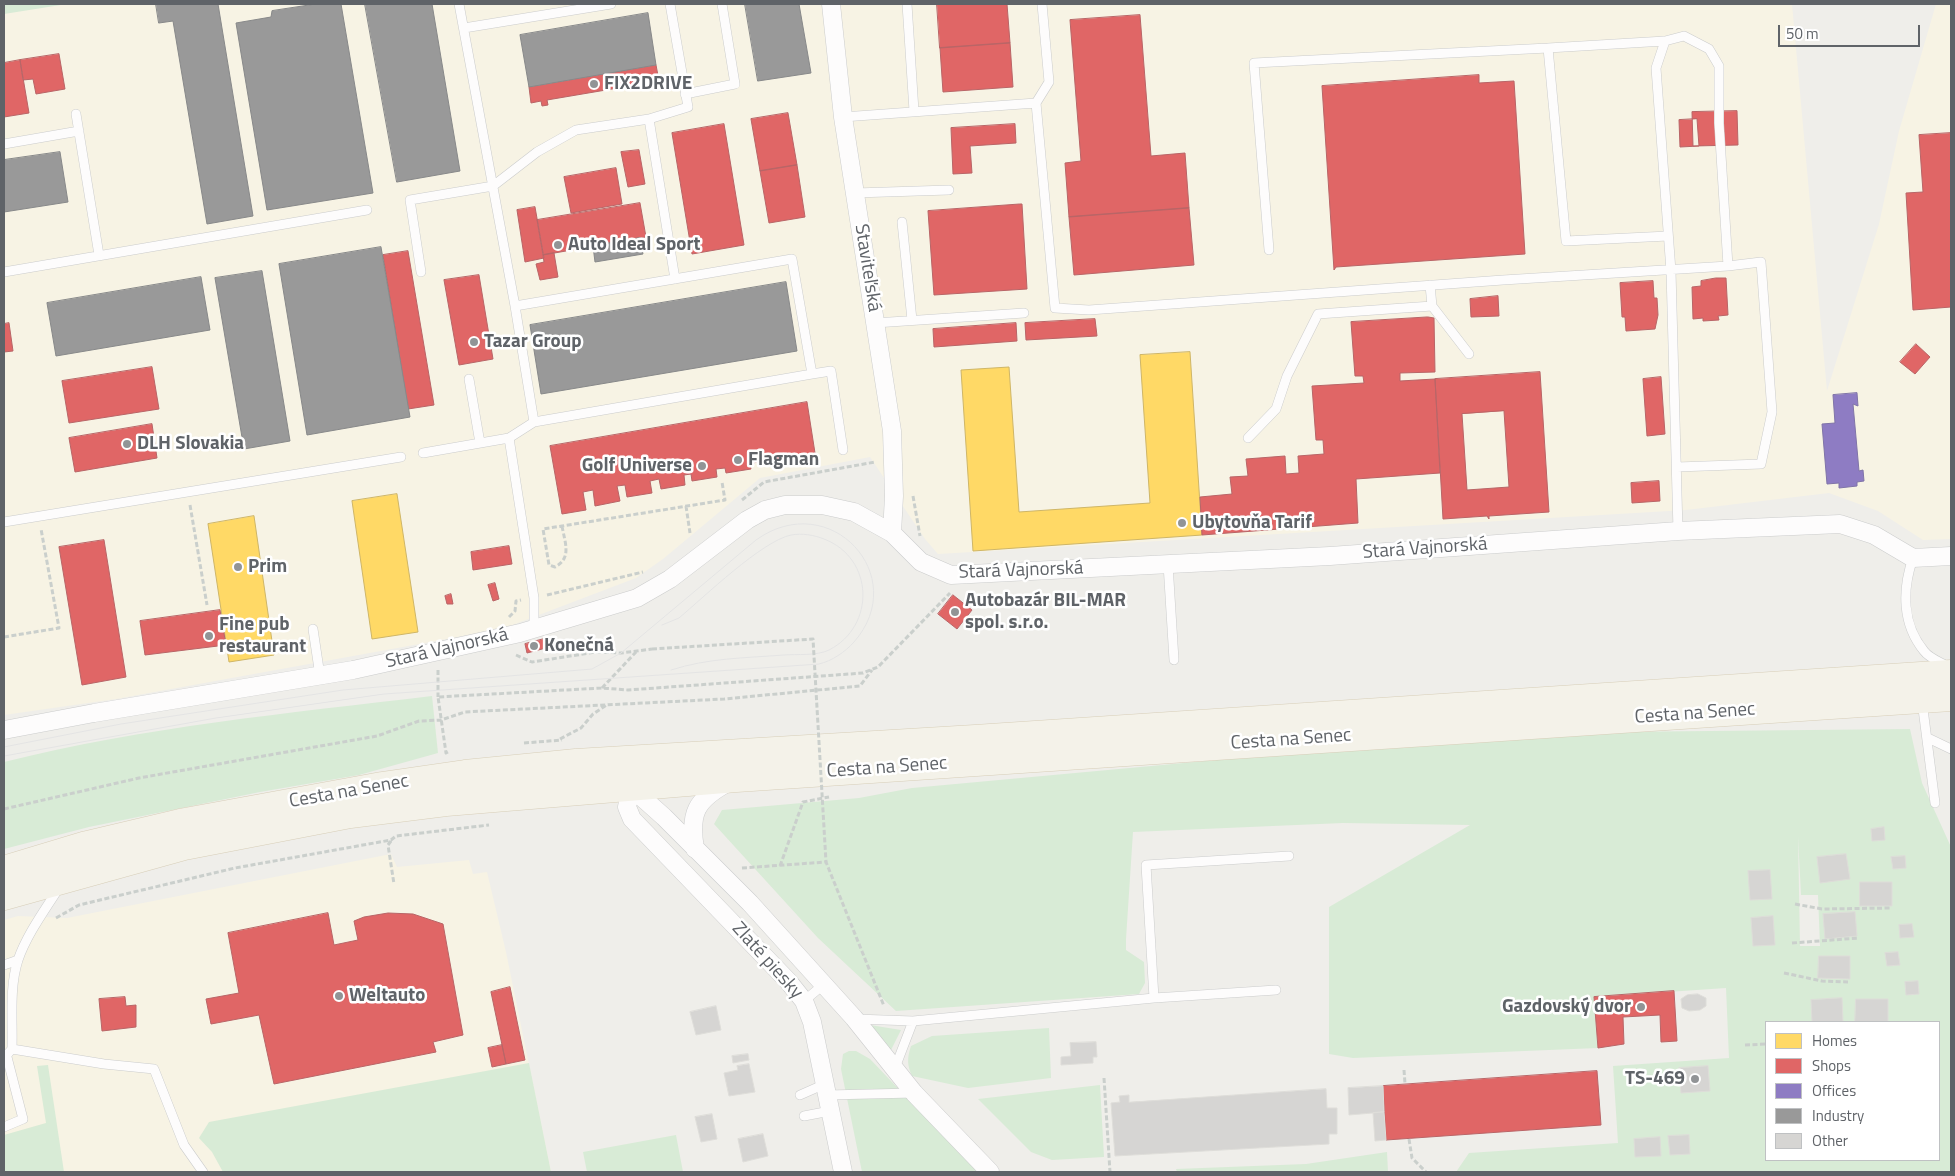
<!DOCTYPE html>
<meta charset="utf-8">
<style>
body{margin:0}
#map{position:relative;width:1955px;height:1176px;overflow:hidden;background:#efeeea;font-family:"Titillium Web",sans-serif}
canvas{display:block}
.frame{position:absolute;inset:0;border:5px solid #5f6368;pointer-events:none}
.legend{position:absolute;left:1765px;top:1021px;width:175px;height:140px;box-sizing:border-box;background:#fff;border:1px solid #bfc1c3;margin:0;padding:6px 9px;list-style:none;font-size:15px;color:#5f6368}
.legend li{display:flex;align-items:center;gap:10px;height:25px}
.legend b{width:25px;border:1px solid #bfc1c3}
.scale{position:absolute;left:1778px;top:25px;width:142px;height:22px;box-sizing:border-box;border:2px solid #5f6368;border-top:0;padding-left:6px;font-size:15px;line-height:18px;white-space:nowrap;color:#5f6368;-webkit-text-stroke:4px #fff;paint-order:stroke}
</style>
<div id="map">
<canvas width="1955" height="1176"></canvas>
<div class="frame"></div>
<ul class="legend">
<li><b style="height:14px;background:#ffd966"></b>Homes</li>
<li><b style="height:14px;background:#e06666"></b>Shops</li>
<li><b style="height:14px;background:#8e7cc3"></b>Offices</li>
<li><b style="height:14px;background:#999"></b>Industry</li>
<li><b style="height:14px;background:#d6d5d3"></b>Other</li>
</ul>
<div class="scale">50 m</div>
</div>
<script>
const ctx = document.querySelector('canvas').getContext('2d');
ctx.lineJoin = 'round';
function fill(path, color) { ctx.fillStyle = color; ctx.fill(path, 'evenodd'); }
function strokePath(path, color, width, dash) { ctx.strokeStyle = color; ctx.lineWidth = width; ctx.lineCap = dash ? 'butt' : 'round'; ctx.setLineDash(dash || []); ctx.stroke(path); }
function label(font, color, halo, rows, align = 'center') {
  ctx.font = font + ' "Titillium Web",sans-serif'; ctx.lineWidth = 5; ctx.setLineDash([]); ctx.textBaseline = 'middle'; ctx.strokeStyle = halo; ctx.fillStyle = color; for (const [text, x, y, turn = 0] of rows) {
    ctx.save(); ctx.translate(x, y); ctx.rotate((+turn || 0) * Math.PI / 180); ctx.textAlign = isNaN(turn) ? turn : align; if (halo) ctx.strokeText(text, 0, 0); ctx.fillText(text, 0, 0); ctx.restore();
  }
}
fill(new Path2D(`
 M47,4H1792L1827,391L1879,224L1899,131L1936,4H1951V539L1923,540L1878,511L1829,493L1686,510L938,554L925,539L870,457L760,478L663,559L636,578L502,629L116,699L4,715V11Z
 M391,854L397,867L469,860L473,874L487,872L506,952L551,1172H4V920L18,916L67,918Z`), '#f7f3e4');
fill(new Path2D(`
 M4,4H67L4,14Z
 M432,696L438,753L359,775L260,792L89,827L4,849V762C144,727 289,713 432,696Z
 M1910,729L1922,783L1951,847V1172H1456L1469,1153L1618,1143L1613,1066L1729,1058L1726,988L1594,997L1598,1048L1353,1058L1329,1054V907L1470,825L1343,823L1133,832L1126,939V950L1144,962L1145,983L1139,994L896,1011L818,938L714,824L722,810L859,798L912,788L1510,733ZM1798,836L1801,895H1818L1820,946H1800ZM1766,1022H1939V1160H1766Z
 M870,1025L901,1030L891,1050Z
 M1049,1028L1051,1078L968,1088L912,1076C907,1065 907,1058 911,1046L932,1036Z
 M849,1051H856L870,1059L978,1172H862L841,1069L843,1054Z
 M529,1063L551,1172H223L212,1152L199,1138L209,1122Z
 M48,1065L64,1172H4V1135L46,1123L37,1066Z
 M1100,1085L1104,1157L1052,1160L1031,1152L978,1099Z
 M676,1135L683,1172H587L583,1152Z
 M1387,1152L1388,1172H1177L1176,1169L1306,1164Z`), '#d8ebd6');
const homes = new Path2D(`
 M1190,352L1202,535L973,551L961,370L1009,367L1019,512L1150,503L1140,355Z
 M397,494L418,632L372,639L352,501Z
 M254,516L274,655L229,662L208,524Z`);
fill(homes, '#ffd966');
strokePath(homes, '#cfb667', 1);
const shops = new Path2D(`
 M937,4H1007L1010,43L940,48Z
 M1140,15L1151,156L1185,153L1189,208L1069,217L1065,163L1081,161L1070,20Z
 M1010,43L1013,87L943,92L940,48Z
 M59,54L65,89L36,94L33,79L23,80L20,60Z
 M20,60L29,113L4,117V63Z
 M656,65L659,81L547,100L548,105L542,106L541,101L531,103L529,87Z
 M1479,75V83L1514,81L1525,254L1336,267L1334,270L1322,86Z
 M1737,111L1738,145L1693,146L1692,112Z
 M788,113L797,165L760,171L751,119Z
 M1697,119L1699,146L1680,147L1679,120Z
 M724,124L744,245L692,254L672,133Z
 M1015,124L1016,143L970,146L972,173L953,174L951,128Z
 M1951,133V307L1913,310L1906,193L1923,192L1919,135Z
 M639,150L645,184L628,187L621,152Z
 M797,165L805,217L769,223L760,171Z
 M616,168L622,204L571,213L564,177Z
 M640,203L646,237L543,255L537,220Z
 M1020,204H1022L1027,289L934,295L928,211Z
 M535,207L544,258L525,262L517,210Z
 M1189,208L1194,265L1074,275L1069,217Z
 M408,251L434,405L408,409L383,255Z
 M554,253L558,277L540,280L536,264L544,262L543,255Z
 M479,275L493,359L459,365L444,280Z
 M1716,278H1726L1728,315L1718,316L1719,320L1703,321V318L1693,319L1692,287L1701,286V281Z
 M1653,281L1654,298H1657L1658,315L1655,329L1626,331L1625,317H1622L1620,283Z
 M1498,296L1499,316L1471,317L1470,299Z
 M1428,317L1434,318L1435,372L1400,373V381L1435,379L1440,473L1356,479L1358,523L1202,535L1200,497L1232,494L1230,477L1248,476L1246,459L1285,456L1286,474L1299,473L1298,456L1324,454L1323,440H1316L1312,386L1364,383L1363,376H1355L1351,322Z
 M1095,319L1097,336L1026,340L1025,323Z
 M9,323L13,351L4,352V324Z
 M1016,323L1017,341L934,347L933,329Z
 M1916,344L1930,357L1915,374L1900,362Z
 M152,367L159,409L69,423L62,381Z
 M1540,372L1549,512L1489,516V519L1487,516L1443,519L1435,379ZM1504,411L1509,487L1467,490L1462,414Z
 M1661,377L1665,434L1647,436L1643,379Z
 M807,402L815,453L782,458V461L758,465L757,462L750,464L751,469L726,473L725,468L716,469L717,477L692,481L691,474L684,475L685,485L661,489L659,479L650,481L652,493L627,497L625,485L617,486L620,501L595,506L593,490L583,492L586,510L562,514L550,446Z
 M152,424L157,458L75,472L69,438Z
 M1659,481L1660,501L1632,503L1631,483Z
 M104,540L126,677L82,685L59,547Z
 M509,546L512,564L473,570L471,552Z
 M495,583L499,599L493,601L488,585Z
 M451,594L453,604H447L445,596Z
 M953,595L972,610L957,629L938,614Z
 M220,610L226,645L145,655L140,621Z
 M544,639L546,648L527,653L525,644Z
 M328,913L334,945L358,940L354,921L364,917L388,913L413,914L443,924L463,1035L433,1042L436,1052L274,1084L259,1015L211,1024L206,999L239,993L228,933Z
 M510,987L525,1060L506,1064L491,992Z
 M1674,991L1677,1041L1661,1042L1660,1015L1623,1017L1624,1044L1598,1048L1594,997Z
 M125,997L126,1006L136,1005V1027L102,1031L99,999Z
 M502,1045L506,1064L492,1067L488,1048Z
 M1597,1071L1601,1125L1386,1140L1383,1086Z`);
fill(shops, '#e06666');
strokePath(shops, '#b96567', 1);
const offices = new Path2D(`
 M1857,393L1858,406L1853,404L1859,471L1863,470L1864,481L1857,482V486L1839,488V483L1827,484L1822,424L1835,423L1833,395Z`);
fill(offices, '#8e7cc3');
strokePath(offices, '#8074a8', 1);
const industry = new Path2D(`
 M156,4H218L253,216L207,224L173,21L159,23Z
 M316,4H341L373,193L267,210L236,23L271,17L272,11Z
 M365,4H432L460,171L397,182Z
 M745,4H799L811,73L758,81Z
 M648,13L656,65L529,87L520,35Z
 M60,152L68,202L4,212V160Z
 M640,238L643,254L595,262L593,246Z
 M381,247L410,417L307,435L279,264Z
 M262,271L290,441L244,449L215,278Z
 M201,277L210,330L56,356L47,303Z
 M786,282L797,351L541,394L530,325Z`);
fill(industry, '#999');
strokePath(industry, '#88898a', 1);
const building = new Path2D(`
 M1884,827L1885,840L1872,841L1871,829Z
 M1846,854L1850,879L1820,883L1817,857Z
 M1905,856L1906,868L1893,869L1891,857Z
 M1770,870L1772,899L1750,900L1748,871Z
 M1860,882H1892V906H1860Z
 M1855,912L1857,936L1825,939L1823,914Z
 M1773,916L1775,945L1753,946L1751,918Z
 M1912,924L1914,937L1900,938L1899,925Z
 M1898,952L1900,965L1887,966L1885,953Z
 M1819,956H1850V979L1818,978Z
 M1918,981L1919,994L1906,995L1905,982Z
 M1698,994L1706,998V1006L1700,1010L1689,1011L1682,1008L1681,999L1687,995Z
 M1842,998L1843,1022H1812L1811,1000Z
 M1856,999H1888V1022H1855Z
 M716,1006L721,1030L696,1035L690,1012Z
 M1096,1042L1097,1057H1093V1063L1061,1065V1057L1071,1056L1070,1043Z
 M748,1054L749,1060L733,1063L732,1056Z
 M749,1064L755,1092L729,1096L724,1073L738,1070L737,1066Z
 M1708,1066L1710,1091L1681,1093L1679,1068Z
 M1383,1086L1384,1112L1349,1115L1348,1088Z
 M1326,1089L1327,1108H1337V1134H1329V1144L1115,1156L1111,1103L1120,1102L1119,1096L1129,1095V1102Z
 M1384,1112L1386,1140L1375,1141L1373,1113Z
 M712,1114L717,1139L701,1142L695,1117Z
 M763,1134L768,1156L743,1162L738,1139Z
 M1689,1135L1690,1154L1670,1155L1668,1136Z
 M1660,1137L1661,1156L1635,1157L1634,1139Z`);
fill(building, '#d6d5d3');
strokePath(building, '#deddd9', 1);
const service = new Path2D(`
 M459,4L515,306
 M907,4L914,111
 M464,28L611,4
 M1665,41L1548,48L1566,241L1668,236
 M685,94L735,84L722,4
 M1036,103L1049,82L1042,4
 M76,114L99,255
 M843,117L1036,103L1055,308L1089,310L1503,280L1728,266L1719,123V66L1709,49L1684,36L1665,41L1656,68L1671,271L1678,531
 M649,119L688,107L670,4
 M4,144L79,131
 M855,193L949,190
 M902,222L912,320
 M1269,250L1254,63L1548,48
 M4,272L367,210
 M421,272L410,200L493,186L537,152L576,130L649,119L675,279
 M1432,306L1469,354
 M875,323L1024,313
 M812,374L831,371L843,450
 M469,379L480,443
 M509,438L534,598V629
 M1248,438L1276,409L1287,376L1318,314L1432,306L1430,285
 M423,453L509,438L534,422L515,306L792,259L812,374L534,422
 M1677,467L1761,464L1772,412L1761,262L1728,266
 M4,522L401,457
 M1913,558C1902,590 1902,624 1924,651C1929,658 1940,662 1947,666
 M1168,564L1174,660
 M313,629L320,676
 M1922,701L1935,803
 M1928,738L1951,749
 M4,965L18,960
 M1154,998L1146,865L1289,856
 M804,1001L823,985
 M855,1019L913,1021L1154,998L1276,990
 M12,1049L104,1064L154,1069L184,1145L203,1172
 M4,1058L12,1049C13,1020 9,988 18,960C27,934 45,910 60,886
 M895,1068L913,1021
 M800,1095L825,1084
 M827,1095L914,1093
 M804,1116L830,1111
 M4,1127L23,1119L7,1057`);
const minor = new Path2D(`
 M831,4L843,117L892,431L894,496L892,533
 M4,730L94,713L353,670L520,633L637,598L670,579L747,520L765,510L785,505H822L854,512L892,533L921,562L951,575L1330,556L1678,531L1840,524L1874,535L1913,558L1951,556
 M627,784L664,817L750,903L854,1018L914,1093L990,1172
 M631,786L627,807L632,819L788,981L804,1001L812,1022L843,1172
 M695,849C689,813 696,800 727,783`);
const primary = new Path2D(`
 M4,870L87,845L180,823L382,786L465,774L576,763L975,739L1951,674
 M4,896L184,846L350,814L446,802L736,778L1951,697`);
strokePath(service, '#cbcccc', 10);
strokePath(minor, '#cbcccc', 19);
strokePath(primary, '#d7ceb8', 29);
strokePath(new Path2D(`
 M913,496L920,536
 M742,500L764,482L875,462
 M190,505L207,605
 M686,506L690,533
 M562,526C565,543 572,558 555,567L549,565L543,529L562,526L725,500L722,482
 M547,595L643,572
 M509,617L515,611L516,601L521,600
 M4,637L59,628L41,529
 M516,655L532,662L596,652L621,653L652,649
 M438,670V697
 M602,688L636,652
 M560,739L581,728L593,714L608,704
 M524,743L562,740
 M448,752L446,753L438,697L602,688L628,690L863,673L878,667L950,593
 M4,809L139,778L377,736L419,721L441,720L465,712L724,699L860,686L872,670
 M391,841L388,845L394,884
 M780,866L803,802L829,797
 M742,868L826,862L884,1006
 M1795,904L1822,909L1891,908
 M56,918L79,905L235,868L391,840L396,836L489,825
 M1792,943L1859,938
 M1784,973L1822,981L1848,982
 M1745,1045L1766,1044
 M1404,1070L1405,1084
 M1104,1078L1110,1172
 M1409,1139L1412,1158L1426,1172`), '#cacfcc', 3, [5, 2.5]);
strokePath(service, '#fdfcfc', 9);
strokePath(minor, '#fdfcfc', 18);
strokePath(primary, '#f4f2e9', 28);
strokePath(new Path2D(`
 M662,625L679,618C704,597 762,541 791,535C802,533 814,535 824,539C874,558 876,626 829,650C817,656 797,654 784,655C745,658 708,658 671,670
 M4,747L121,724L343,690L592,669L621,653L756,540C830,487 912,576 854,642C845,652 832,661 819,664L384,694L216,718L4,756`), '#e4e4e4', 1);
strokePath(new Path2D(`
 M652,649L813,639L826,862`), '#cacfcc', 3, [5, 2.5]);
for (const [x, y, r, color] of [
 [594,84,5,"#919496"],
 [558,245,5,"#919496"],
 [474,342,5,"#919496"],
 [127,444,5,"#919496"],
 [738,460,5,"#919496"],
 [702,466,5,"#919496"],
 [1182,523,5,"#919496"],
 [238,567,5,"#919496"],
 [955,612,5,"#919496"],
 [209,636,5,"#919496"],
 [534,646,5,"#919496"],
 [339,996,5,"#919496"],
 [1641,1007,5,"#919496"],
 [1695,1079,5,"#919496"]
]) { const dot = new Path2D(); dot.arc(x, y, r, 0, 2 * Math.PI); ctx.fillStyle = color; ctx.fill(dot); strokePath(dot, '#fff', 2); }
label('bold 19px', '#5f6368', '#fff', [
 ["FIX2DRIVE",604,84],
 ["Auto Ideal Sport",568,245],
 ["Tazar Group",484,342],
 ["DLH Slovakia",137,444],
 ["Flagman",748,460],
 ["Golf Universe",692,466,"right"],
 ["Ubytovňa Tarif",1192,523],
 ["Prim",248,567],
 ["Autobazár BIL-MAR",965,601],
 ["spol. s.r.o.",965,623],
 ["Fine pub",219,625],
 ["restaurant",219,647],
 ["Konečná",544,646],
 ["Weltauto",349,996],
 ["Gazdovský dvor",1631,1007,"right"],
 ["TS-469",1685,1079,"right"]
], 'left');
label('19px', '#5f6368', '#fff', [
 ["Staviteľská",867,268,81],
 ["Stará Vajnorská",1425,549,-4],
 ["Stará Vajnorská",1021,571,-2],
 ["Stará Vajnorská",447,649,-13],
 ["Cesta na Senec",1695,714,-4],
 ["Cesta na Senec",1291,740,-4],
 ["Cesta na Senec",887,768,-4],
 ["Cesta na Senec",349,792,-10],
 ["Zlaté piesky",767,961,48]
]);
</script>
